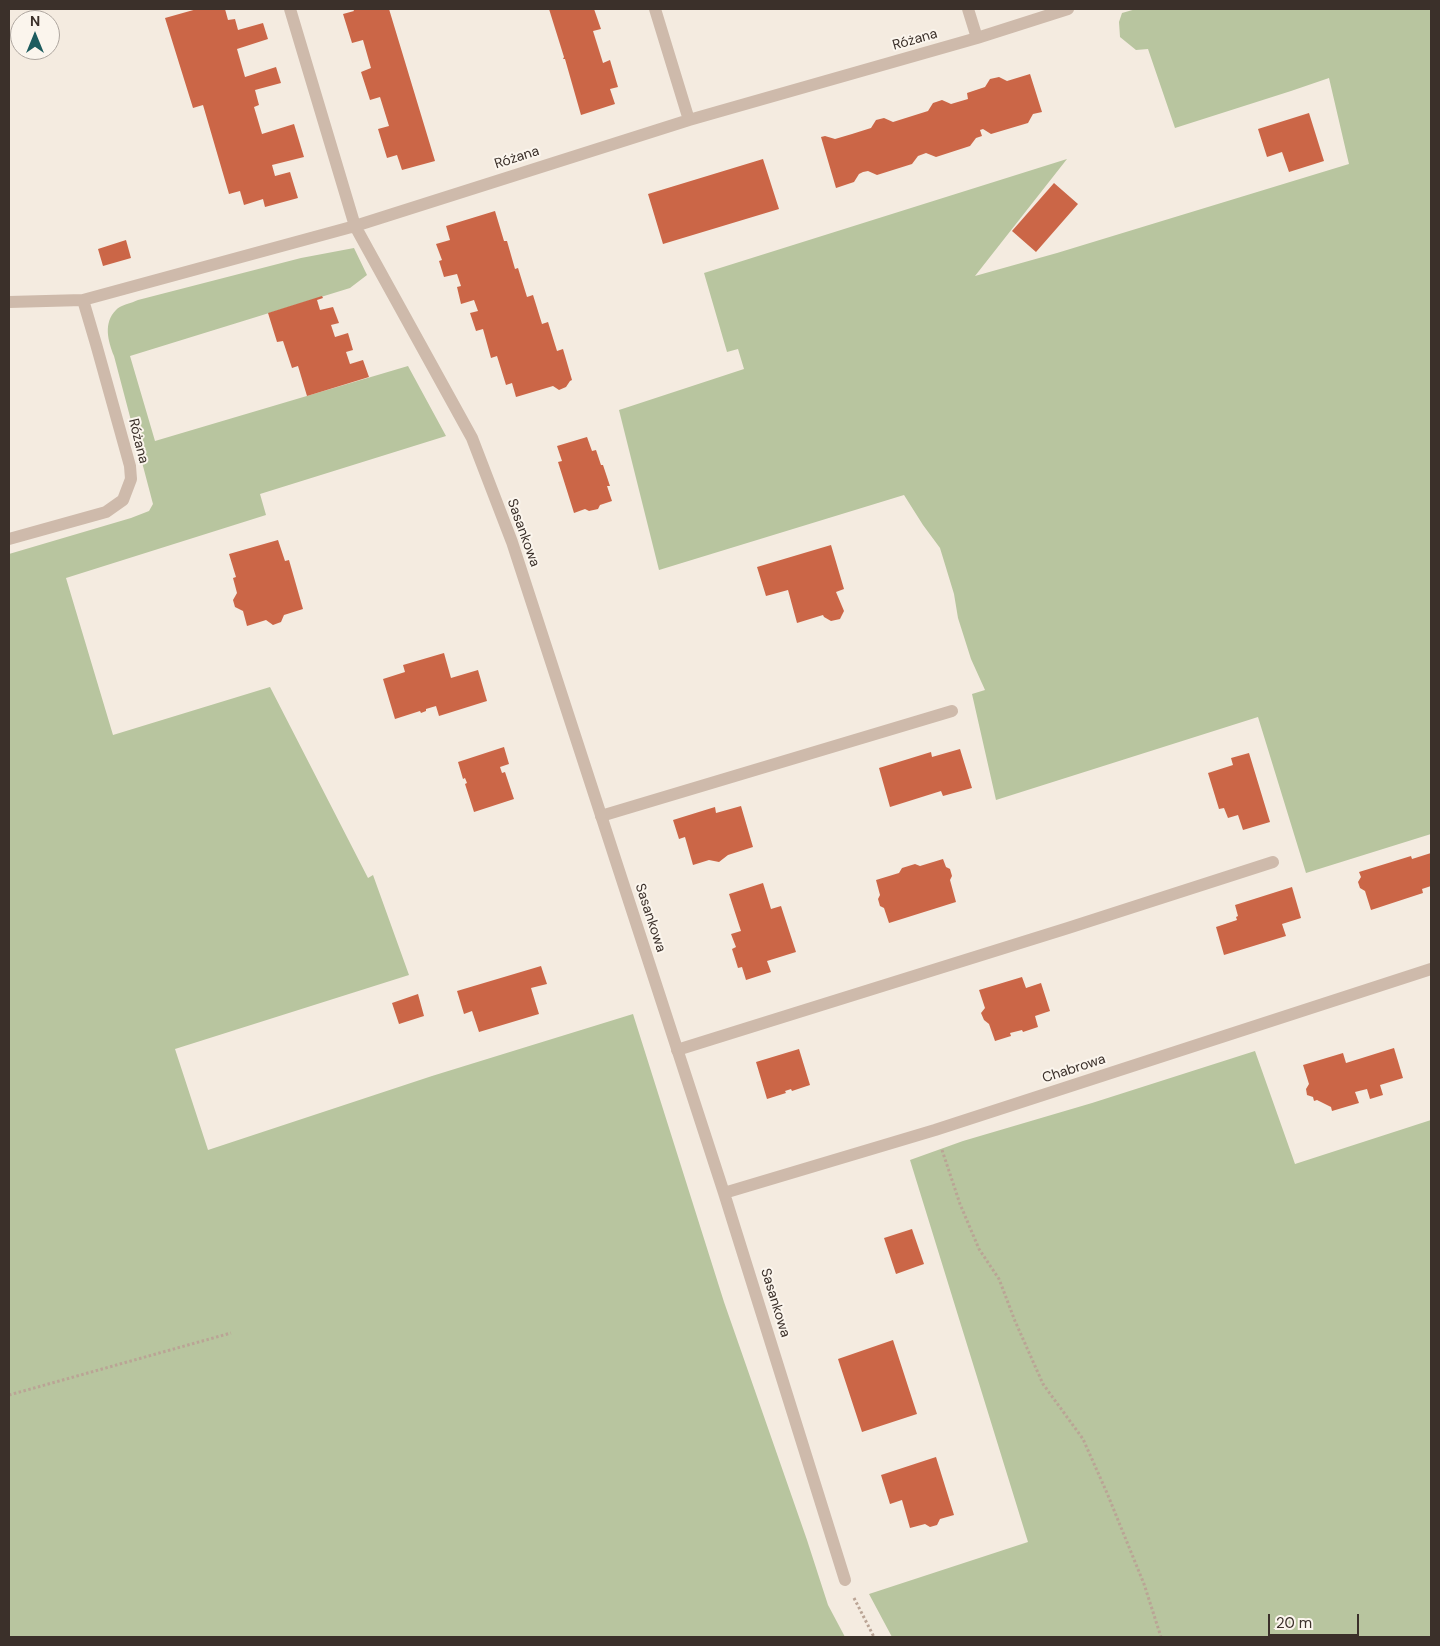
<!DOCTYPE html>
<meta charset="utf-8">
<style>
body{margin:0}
#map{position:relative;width:1440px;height:1646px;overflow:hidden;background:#f4ebe0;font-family:"DM Sans",sans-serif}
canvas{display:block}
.frame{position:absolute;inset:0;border:10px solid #3b302a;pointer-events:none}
.north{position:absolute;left:10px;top:10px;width:50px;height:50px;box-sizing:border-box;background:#fbf5ed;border:1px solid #aea69f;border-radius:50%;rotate:0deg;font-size:14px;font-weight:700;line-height:20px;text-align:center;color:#3b302a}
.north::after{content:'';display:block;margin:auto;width:18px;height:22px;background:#1d5c5f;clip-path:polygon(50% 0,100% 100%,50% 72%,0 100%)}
.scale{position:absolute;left:1268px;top:1614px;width:91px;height:22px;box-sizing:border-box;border:2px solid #3b302a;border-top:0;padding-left:6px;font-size:15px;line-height:18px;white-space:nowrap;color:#3b302a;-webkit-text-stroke:4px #fbf5ed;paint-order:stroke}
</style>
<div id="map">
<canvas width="1440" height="1646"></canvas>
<div class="frame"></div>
<div class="north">N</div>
<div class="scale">20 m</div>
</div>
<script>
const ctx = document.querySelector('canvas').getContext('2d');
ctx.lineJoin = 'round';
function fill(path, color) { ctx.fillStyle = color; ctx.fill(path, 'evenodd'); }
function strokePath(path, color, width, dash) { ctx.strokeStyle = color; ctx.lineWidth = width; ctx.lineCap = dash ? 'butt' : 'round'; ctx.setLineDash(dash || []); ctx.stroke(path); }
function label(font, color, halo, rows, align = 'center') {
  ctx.font = font + ' "DM Sans",sans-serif'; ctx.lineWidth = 4; ctx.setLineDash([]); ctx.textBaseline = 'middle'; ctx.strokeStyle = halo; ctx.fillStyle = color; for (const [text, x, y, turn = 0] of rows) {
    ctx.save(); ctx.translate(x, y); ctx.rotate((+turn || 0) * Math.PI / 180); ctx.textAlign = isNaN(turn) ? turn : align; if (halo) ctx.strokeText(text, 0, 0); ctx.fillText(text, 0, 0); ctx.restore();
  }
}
fill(new Path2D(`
 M1136,9H1431V834L1306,873L1258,717L996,800L972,694L985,690L971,659L958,618L954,594L940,548L923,525L904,495L659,570L619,410L744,369L738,349L727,352L704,273L1067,159L975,276L1057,253L1349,164L1329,78L1291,91L1175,128L1148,49L1136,50L1120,37L1119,22L1122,13Z
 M354,248L367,275L350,288L130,356L155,441L408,366L446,436L260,494L266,515L66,578L113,735L270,687L368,878L373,875L409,975L175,1049L208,1150L432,1076L633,1014L724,1302L807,1540L828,1605L845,1637H9V554L131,518L149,511L153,504L114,356C108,341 103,323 116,310C120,305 132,303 138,300L301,258Z
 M1255,1051L1295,1164L1431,1120V1637H892L869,1594L1028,1542L910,1160L963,1141L1092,1103Z`), '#b8c59f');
fill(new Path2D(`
 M197,9H225L228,20L235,19L238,30L263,23L268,39L237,49L245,77L276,67L281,83L255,90L259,105L254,107L262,134L294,124L304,157L272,165L275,176L290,172L298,198L265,207L263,199L244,205L240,191L229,194L203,105L193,108L165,18Z
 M353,9H389L435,161L402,170L397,155L387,158L378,129L389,126L380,97L370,100L361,72L371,68L363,40L352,43L343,14L354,11Z
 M549,9H594L601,29L593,31L603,63L610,60L618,87L610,89L615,104L581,115L565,59H563L564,57Z
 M1030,74L1042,112L1033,114L1028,123L991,134L983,129L980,130L982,136L976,138L970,146L936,157L926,153L918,156L912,164L877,175L868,171L863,172L859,174L854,182L836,188L821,137L825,136L835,139L852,134L871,128L876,120L884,118L893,122L928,111L933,103L942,100L951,104L968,99L967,93L985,87L990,79L999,77L1007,81Z
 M1309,113L1324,161L1289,172L1282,152L1267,157L1258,129Z
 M763,159L779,209L663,244L648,194Z
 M1054,183L1078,204L1036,252L1012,231Z
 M495,211L504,241H507L515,269L518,268L527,297L533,295L542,324L548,322L557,351L563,349L572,380L570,381L566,387L559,390L553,386L516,397L512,383L506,385L497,356L491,358L483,329L476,331L470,313L478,311L474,300L461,304L457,287L461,286L457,274L444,277L439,261L442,260L436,244L450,240L446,226Z
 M126,240L131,258L103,266L98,249Z
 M322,296L323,298L317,300L320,310L333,307L339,323L331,325L335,337L348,333L353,350L346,352L350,364L363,360L369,377L307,396L298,366L292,368L283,341L277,342L268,313Z
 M587,437L592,451L596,450L601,465H603L610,486H607L612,501L600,505L598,509L589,511L585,509L574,513L558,462L562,461L557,446Z
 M278,540L285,561L289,560L303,609L284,615L281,622L273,625L266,620L247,626L243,611L235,607L233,600L237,593L233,578L236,577L229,554Z
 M831,545L844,589L836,592L844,611L840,619L831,621L824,617L823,615L797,623L788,590L766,596L757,567Z
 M444,653L451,678L478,670L487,701L439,716L436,706L426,709V711L421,713L420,711L395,719L383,679L405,672L403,665Z
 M504,747L509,764L500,767L502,773L505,772L514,799L474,812L465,784L467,783L465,778L463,779L458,762Z
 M960,749L972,788L943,796L941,791L890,807L879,768L931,752L932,757Z
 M1249,753L1270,822L1243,830L1238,815L1228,818L1224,808L1219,809L1208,773L1233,765L1231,758Z
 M741,806L753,847L728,855L719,862L709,860L693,865L685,837L679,839L673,820L715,807L716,813Z
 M1431,853V886L1422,889L1423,893L1371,910L1365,891L1360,888L1358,882L1361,877L1359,872L1411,856L1412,859Z
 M943,859L946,867L950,869L952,876L950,880L956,902L889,923L884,908L880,906L878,899L880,895L876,880L899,873L902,868L915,864L920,866Z
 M763,883L771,909L781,906L796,952L767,961L771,972L746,980L742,967L738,968L732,949L736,947L731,934L741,931L729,894Z
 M1292,887L1301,918L1282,924L1286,936L1224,955L1216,927L1237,920L1236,917L1238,916L1235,905Z
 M541,966L547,984L531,988L539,1014L479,1032L472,1011L464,1014L457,991Z
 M1022,977L1026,988L1041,983L1050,1011L1035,1016L1038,1027L1023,1032L1022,1030L1010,1033L1011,1036L995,1041L989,1024L984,1020L981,1013L985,1008L979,990Z
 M418,994L424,1016L399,1024L392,1003Z
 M1394,1048L1403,1078L1380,1085L1383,1095L1370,1099L1367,1089L1355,1092L1359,1103L1332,1111L1331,1107L1317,1100L1314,1101L1313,1097L1307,1095L1306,1089L1309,1084L1303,1065L1343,1053L1346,1063Z
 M799,1049L810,1085L792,1091L791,1089L785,1091L786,1093L767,1099L756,1062Z
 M912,1229L924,1264L896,1274L884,1238Z
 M893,1340L917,1414L862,1432L838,1359Z
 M936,1457L954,1515L940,1519L937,1525L930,1527L925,1524L910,1528L902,1500L890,1504L881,1475Z`), '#cb6647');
strokePath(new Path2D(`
 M942,1150L960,1204L979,1249L999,1279L1015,1321L1043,1384L1083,1439L1107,1493L1144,1584L1161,1637
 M9,1395L231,1333
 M854,1598L874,1637`), '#baa495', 3, [2.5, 2.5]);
strokePath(new Path2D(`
 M601,816L952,711
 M677,1050L1068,928L1273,862`), '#cebaab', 12);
strokePath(new Path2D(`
 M290,9L355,226L472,438L512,542L724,1193L845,1580
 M655,9L689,120
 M968,9L977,38
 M9,302L83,300L355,226L689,120L977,38L1068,9
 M9,539L106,512L123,500L131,479L130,466L96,344L83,300
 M724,1193L935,1130L1431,969`), '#cebaab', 12);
label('14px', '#3b302a', '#fbf5ed', [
 ["Różana",915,40,-16],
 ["Różana",517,158,-18],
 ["Różana",138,441,76],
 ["Sasankowa",523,533,70],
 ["Sasankowa",650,918,72],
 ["Chabrowa",1074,1069,-18],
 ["Sasankowa",775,1303,73]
]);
</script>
